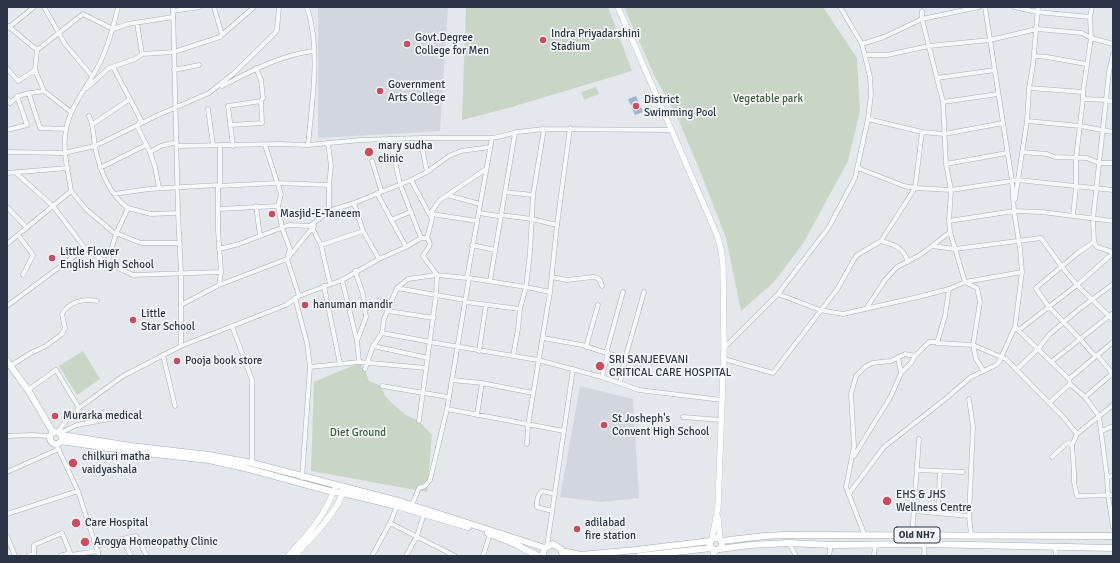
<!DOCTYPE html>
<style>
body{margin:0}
#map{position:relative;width:1120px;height:563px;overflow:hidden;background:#e4e7ec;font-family:Signika,sans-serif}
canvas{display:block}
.frame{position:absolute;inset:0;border:8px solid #2b3445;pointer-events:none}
</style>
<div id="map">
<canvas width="1120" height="563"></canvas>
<div class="frame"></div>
</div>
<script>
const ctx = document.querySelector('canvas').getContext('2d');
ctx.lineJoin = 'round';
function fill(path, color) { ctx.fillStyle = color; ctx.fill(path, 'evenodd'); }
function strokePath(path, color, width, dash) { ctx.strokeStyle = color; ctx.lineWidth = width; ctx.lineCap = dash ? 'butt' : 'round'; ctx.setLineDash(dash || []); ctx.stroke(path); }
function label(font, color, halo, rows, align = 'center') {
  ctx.font = font + ' Signika,sans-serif'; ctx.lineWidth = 3.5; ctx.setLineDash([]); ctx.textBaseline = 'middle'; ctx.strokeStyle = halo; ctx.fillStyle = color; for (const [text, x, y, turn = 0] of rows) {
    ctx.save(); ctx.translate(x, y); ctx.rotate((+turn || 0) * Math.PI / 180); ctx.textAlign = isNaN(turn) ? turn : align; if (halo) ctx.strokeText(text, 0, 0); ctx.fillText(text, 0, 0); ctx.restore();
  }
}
fill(new Path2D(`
 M318,7H448L440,131L318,138Z
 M580,386L633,399L639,498L602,502L560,497Z`), '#d2d6de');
fill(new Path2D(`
 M466,7H608L632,71L512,107L462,120Z
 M624,7H823L857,58L860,111L848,161L804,242L774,282L741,311L726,238L698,166L678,119L655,77Z
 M596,87L599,94L584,100L581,92Z
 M83,351L100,379L77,395L59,366Z
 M359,363L365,370L369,381L381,386L385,396L395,406L406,415L419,421L432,435L427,492L311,471L314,382Z`), '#c9d6c5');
fill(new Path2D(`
 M636,96L643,112L635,115L628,99Z`), '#9fb4cc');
const street = new Path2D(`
 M44,7L65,44L92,76
 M173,7L178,213L181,273V346
 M307,7C321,49 312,102 308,145
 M1014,7L1037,12L1090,17
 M173,11L200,7
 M922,11V19L943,102L946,164L951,190L949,221L950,232L965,282L1022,272
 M137,23L142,54
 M7,25L37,50
 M8,28L34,7
 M222,35L254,7
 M862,44L884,37L922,19L979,7
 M1113,54L1109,72L1093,219L1094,242L1079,252L1037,287L1036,289L1049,307L1080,339L1093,354L1098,356L1113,374
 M866,55H887L929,46L990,40L1037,29L1082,33L1091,38L1113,44
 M1034,56L1047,57L1086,64
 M113,67L141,120L137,126L150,152L155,167L159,188
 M7,68L18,81L35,70L37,50L83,14L113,29L128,24L173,17
 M35,70L44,91
 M174,70L199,65
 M937,78L995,70
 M222,86C252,71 280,55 314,51
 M87,88L109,68L135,59L142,54L174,52L220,37L222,35L214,7
 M1029,88L1083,92
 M29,94L40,128L66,129
 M7,99L10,103C21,92 29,94 44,91L71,112
 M1083,99L1107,100L1113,102
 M943,102L998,94
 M208,109L213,145
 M89,116C94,126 93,135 95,146C99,168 109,195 128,208
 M868,119L922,132L944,134L1003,123
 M1027,121L1080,126L1113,132
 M93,124L130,99
 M230,125L262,123L261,101L263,98L261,80L256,68
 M7,130L27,125L17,96
 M420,138L427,172
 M390,139L400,184L421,238
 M265,145L281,194L278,206L282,228L290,249L287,259L299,296
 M177,146L280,144L308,145L361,140L420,138H492C501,137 508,134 517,132C526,131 535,130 544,129L671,130
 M233,146L228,106L261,101
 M7,152L64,153L95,146L156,116L209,93L233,74L275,33L277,29L279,7
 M150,152L161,146L177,142
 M1022,152L1047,154L1055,157L1087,158L1099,163H1113
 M372,161L381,190L380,192
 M946,164L1007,153
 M100,168L146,145
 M858,168L904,186L915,188L951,190L1018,180L1113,190
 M7,173L68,168
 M16,173L53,206L85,248
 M411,180L432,219
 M218,186L277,183L329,185
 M71,191L87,210L113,232L141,243H180
 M505,192L533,195
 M377,193L406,247
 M114,194L149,189L219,185
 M447,195L480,204
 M1015,199L1027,121L1029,88L1033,65L1038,7
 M354,203L363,231L379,259
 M256,206L260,236
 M7,207L27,228
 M218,209L278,206
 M327,212L329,211V185L331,166L328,143
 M178,213L151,214L128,208L116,234L107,263L133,275L221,272
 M479,213L498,216L501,215L532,219L557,225
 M432,214L477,221
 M1073,216L1076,187V158L1083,99V92L1091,38L1090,17L1092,7
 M391,220L410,212
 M949,221L1014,211L1042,212L1113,221
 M312,228L321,245L330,284
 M18,235L33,255L23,275
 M427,238L432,219V211L440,200L486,169
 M881,241C895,245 903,247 908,262
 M1094,242L1097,247L1113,252
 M7,244L71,191C68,170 62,150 66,130C70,107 85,90 96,70C107,51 113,29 118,7
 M321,245L363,231
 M472,245L495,250
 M932,246L950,232
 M219,249L239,244L289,225L310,226L329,211L354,203L411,180L427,172L449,156L461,151L490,147
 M355,271L363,294L366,317L357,341
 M552,277L567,280L593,277L597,278L600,280L602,286
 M469,278L526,287L550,292
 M342,280L357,341L359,362
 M490,281L515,133
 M219,285L287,259L314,226
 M324,286L340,364
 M397,288L436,295L419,421
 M949,289L945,316L937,343L973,345L976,359L983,370
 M778,294L820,310L843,314L918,297L949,289L965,282L977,288L980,302L973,345L1006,359L1064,418L1077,434L1113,405
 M295,298L307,343L310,367L302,478
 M465,302L520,309
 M181,305L219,285L221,272L218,230V186L220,185V145
 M7,306L85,248L107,263
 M866,309L885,280L897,267L920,255L932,246L955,249L1041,238L1062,267L1077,285L1113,320
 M388,311L434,318
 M232,326L252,380V463
 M1015,327L1069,379L1070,384L1085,397L1099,416L1107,477L1108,495L1113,527
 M1019,330L1077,285L1113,253
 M382,333L431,342
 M543,338L582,345L625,359
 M430,342L538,360L602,377L639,390L722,400
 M373,346L428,358
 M586,347L598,305
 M724,348L778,294L829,227L855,178L868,119L871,94L870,77L862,44L840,7
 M479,351L486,305
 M163,355L175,406
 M513,356L518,329L520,309L526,287L530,252L533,195L544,129
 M898,357L901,373
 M724,359L773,373L838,288L853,261L857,255L881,241L915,188L922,132
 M1051,362L1113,313
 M10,366L31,353L46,346L62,334L65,328L62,314C69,302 83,298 97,301
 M310,367L359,362L426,368
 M365,369L373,346L382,333L384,319L397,288L408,279L437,275L436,295L465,300
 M1017,369L1038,349L1049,335L1078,310L1113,284
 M602,377L608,353L607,350L623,292
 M1069,379L1113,342
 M452,380L482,383L533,393
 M620,383L625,359L644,292
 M382,386L448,397
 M28,390L56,370L79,408
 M1085,397L1113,373
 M969,399L973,427L969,516L971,534
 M1049,403L1070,384
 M447,409L564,431
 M477,415L482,383
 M683,417L721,420
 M1102,431L1113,426
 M58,432L65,422L79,408L123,376L181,346L286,305L299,296L342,280L379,259L406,247L421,238H427C434,246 426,249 423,256L437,275L467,278L492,138
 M60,433L77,425L120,417
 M1077,434L1072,445L1074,472V482L1077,496L1113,495
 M7,436L32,435L49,436
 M56,444L78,491L99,556
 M527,444L528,425L550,292L557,225L570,128
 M854,456L891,396L901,373L911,363L915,356
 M1052,457L1066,444L1069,443L1072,445
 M917,470L963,472
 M7,472L59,449
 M1107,477L1113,476
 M849,495L846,487L854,446L851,394L856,376L865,367L872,363L891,361L905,354L915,356L929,342H938
 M412,505L419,488L425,486L430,480L447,409L469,278H467
 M552,511L537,507C536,502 538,494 542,491L555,494
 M914,511L969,516
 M938,513L940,471
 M7,514L78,491
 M390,523L455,556
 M912,535L919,439
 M7,536L15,556
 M865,536L849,495L851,491L884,447L944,400L971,377L996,365L999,362L1015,327L1022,272L1020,249L1014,211L1012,181L985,7
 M118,540L136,536L147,556
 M789,543L796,556
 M96,546L118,540L126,546L131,556
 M547,546L573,369
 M1055,547L1056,556
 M28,556L34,554V545L62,533L71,555L98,551
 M60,556L70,553
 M372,556L390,523L397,506
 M406,556L417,536L424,514
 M483,556L490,534
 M829,556L831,545
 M874,556L875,544
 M924,556L925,535`);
const secondary = new Path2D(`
 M618,7L717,235L721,249L723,266L724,348L718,507L712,539
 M718,517L720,540
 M713,549L714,556
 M288,556C308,534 325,516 335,488
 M295,556C309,540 340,510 343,490`);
const primary = new Path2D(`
 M7,361L28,390L53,432
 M50 438a6 6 0 1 1 12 0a6 6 0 1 1-12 0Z
 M61,435L131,446L209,455L252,463L402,502L545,548
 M61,441L136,452L209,460L249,469L333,492L343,493L397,506L468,527
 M488,533L515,544L538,556
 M710 544a6 6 0 1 1 12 0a6 6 0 1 1-12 0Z
 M721,541L765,536L783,535L1113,536
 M720,549L750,545L789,543L831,545L925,544L1113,548
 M562,551L581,555L636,550L711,541
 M542,556L545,548L553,544L561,549L563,556
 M639,556L711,548`);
strokePath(street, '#a9aeb7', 5);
strokePath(secondary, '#a9aeb7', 6);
strokePath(primary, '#a3abb8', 7);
strokePath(street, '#f7f8fa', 4);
strokePath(secondary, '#fff', 5.5);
strokePath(primary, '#fff', 6);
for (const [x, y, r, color] of [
 [543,40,4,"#d1495b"],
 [407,44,4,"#d1495b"],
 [380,91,4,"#d1495b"],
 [636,106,4,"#d1495b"],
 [369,152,5,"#d1495b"],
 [272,214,4,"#d1495b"],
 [52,258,4,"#d1495b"],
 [305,305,4,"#d1495b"],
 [133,320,4,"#d1495b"],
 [177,361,4,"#d1495b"],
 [600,366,5,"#d1495b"],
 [55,416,4,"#d1495b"],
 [604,425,4,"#d1495b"],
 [73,463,5,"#d1495b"],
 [887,501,5,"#d1495b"],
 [76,523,5,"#d1495b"],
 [577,529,4,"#d1495b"],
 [85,542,5,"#d1495b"]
]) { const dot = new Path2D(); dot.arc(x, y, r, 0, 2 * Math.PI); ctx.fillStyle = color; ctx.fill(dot); strokePath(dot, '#f4f6f9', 1.5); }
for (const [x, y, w] of [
 [917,535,46]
]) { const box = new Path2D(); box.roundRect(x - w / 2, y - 8, w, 16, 3); ctx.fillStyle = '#f4f6f9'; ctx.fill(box); strokePath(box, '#2b3445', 1); }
label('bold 10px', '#2b3445', null, [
 ["Old NH7",917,535]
]);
label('11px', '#2b3445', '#f4f6f9', [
 ["Indra Priyadarshini",551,34],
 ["Stadium",551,47],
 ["Govt.Degree",415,38],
 ["College for Men",415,51],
 ["Government",388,85],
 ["Arts College",388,98],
 ["District",644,100],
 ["Swimming Pool",644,113],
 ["mary sudha",378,146],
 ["clinic",378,159],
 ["Masjid-E-Taneem",280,214],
 ["Little Flower",60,252],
 ["English High School",60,265],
 ["hanuman mandir",313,305],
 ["Little",141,314],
 ["Star School",141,327],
 ["SRI SANJEEVANI",609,360],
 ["CRITICAL CARE HOSPITAL",609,373],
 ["Pooja book store",185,361],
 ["Murarka medical",63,416],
 ["St Josheph's",612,419],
 ["Convent High School",612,432],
 ["chilkuri matha",82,457],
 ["vaidyashala",82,470],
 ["EHS & JHS",896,495],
 ["Wellness Centre",896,508],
 ["Care Hospital",85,523],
 ["adilabad",585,523],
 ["fire station",585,536],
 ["Arogya Homeopathy Clinic",94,542]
], 'left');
label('11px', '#3f6138', '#f4f6f9', [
 ["Vegetable park",768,99],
 ["Diet Ground",358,433]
]);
</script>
